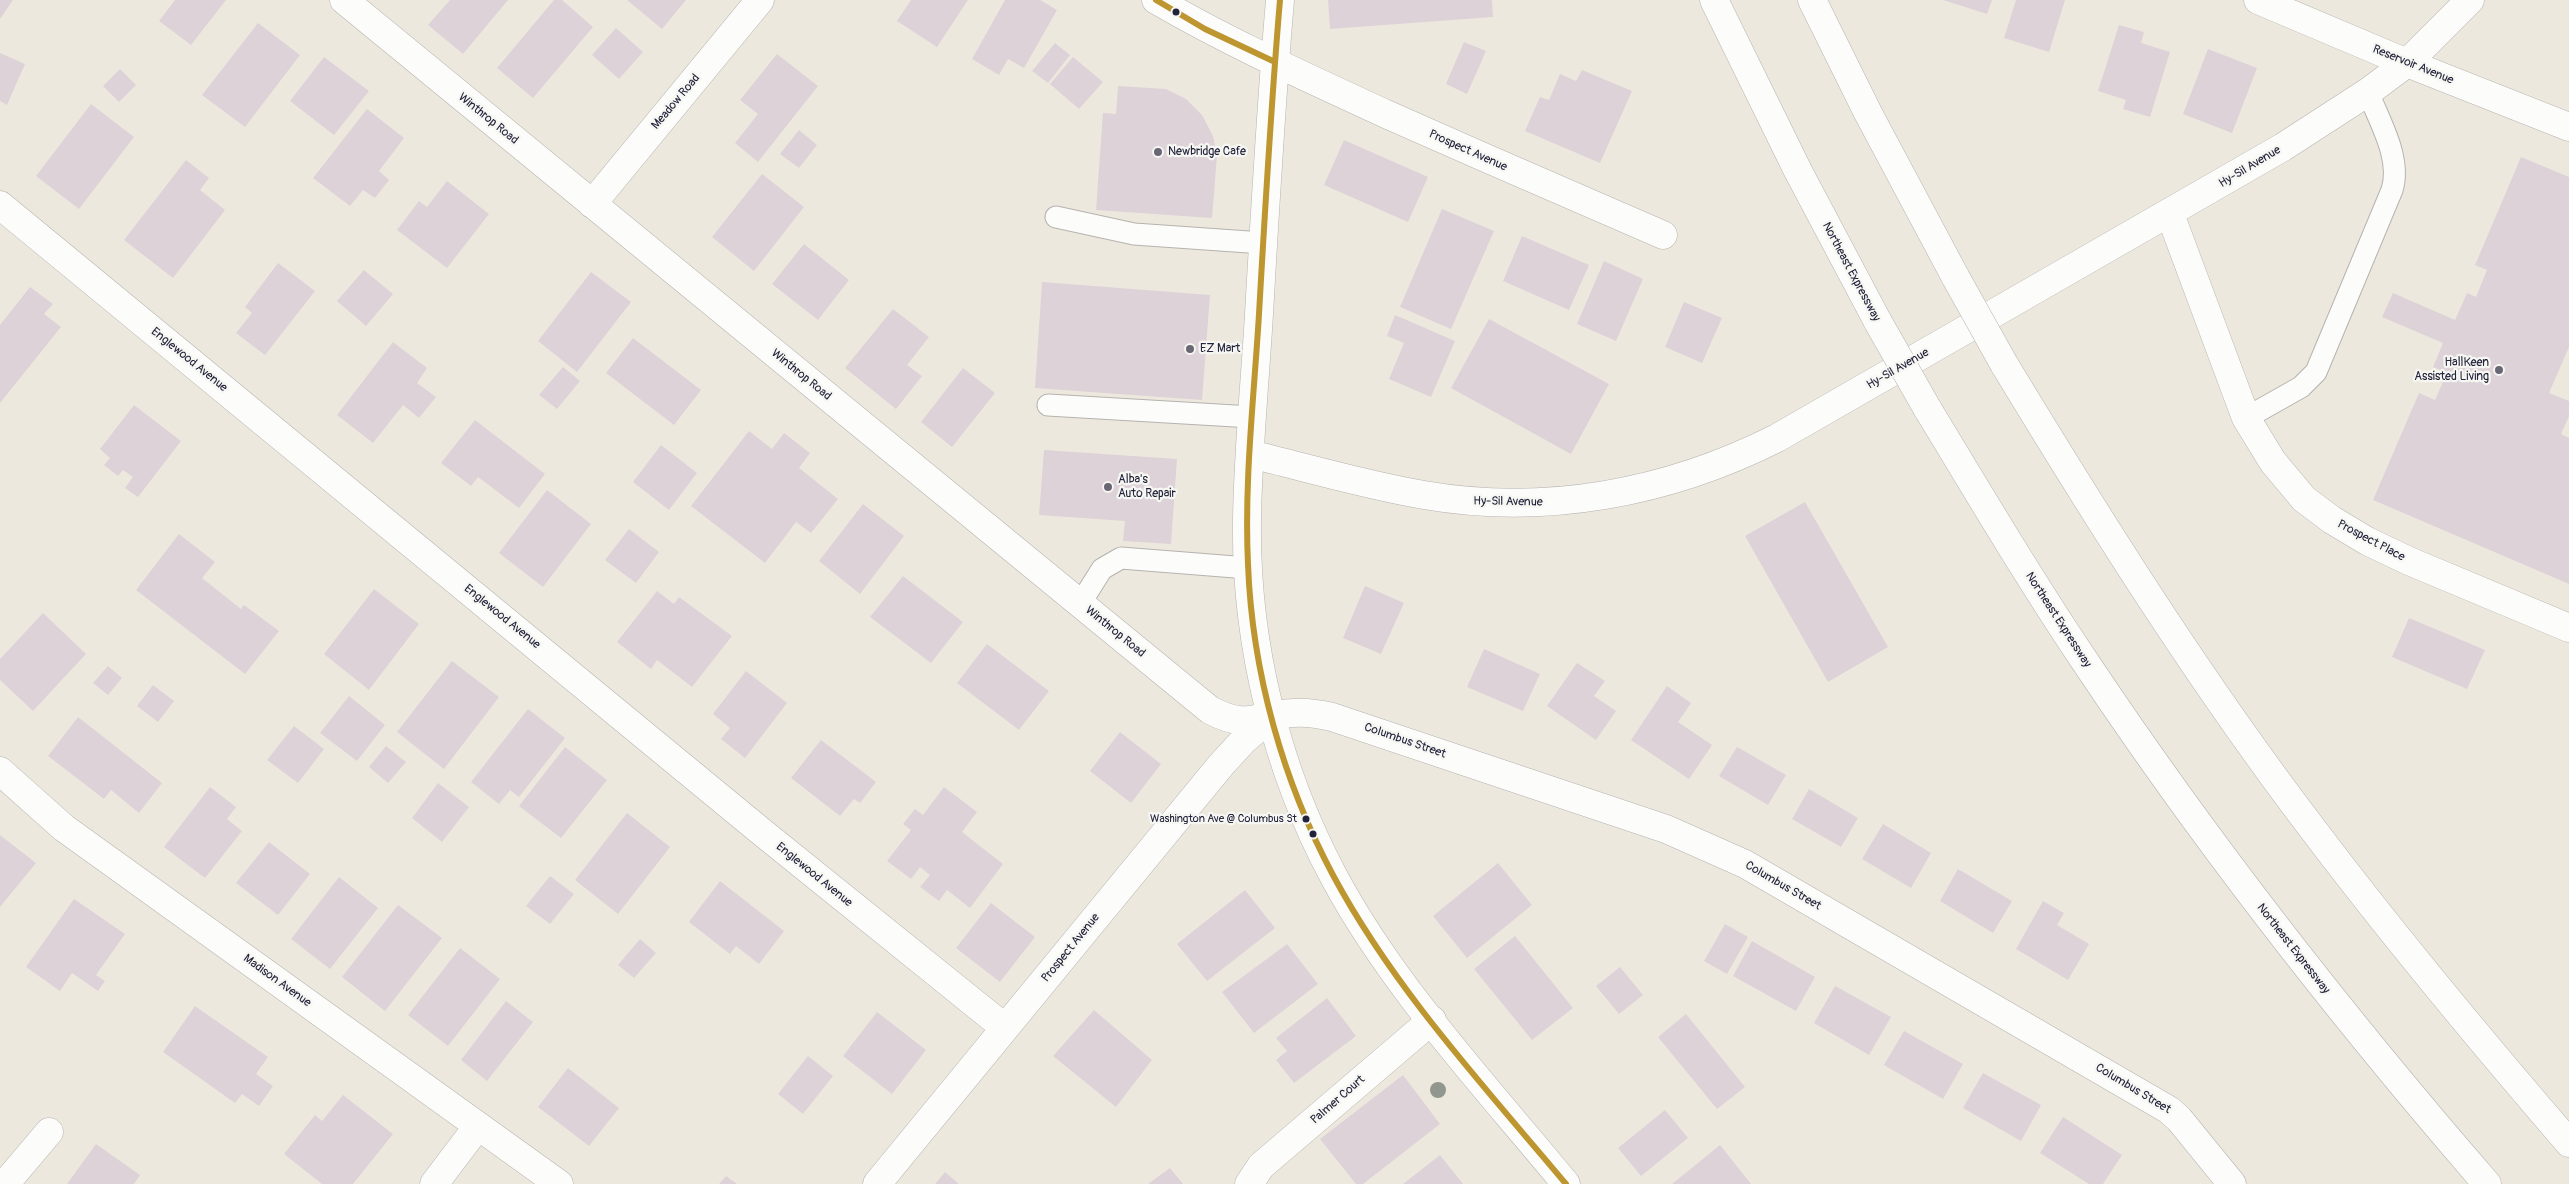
<!DOCTYPE html>
<style>
body{margin:0}
canvas{display:block;background:#ede8de}
</style>
<canvas width="2569" height="1184"></canvas>
<script>
const ctx = document.querySelector('canvas').getContext('2d');
ctx.lineJoin = 'round';
function fill(path, color) { ctx.fillStyle = color; ctx.fill(path, 'evenodd'); }
function strokePath(path, color, width, dash) { ctx.strokeStyle = color; ctx.lineWidth = width; ctx.lineCap = dash ? 'butt' : 'round'; ctx.setLineDash(dash || []); ctx.stroke(path); }
function label(font, color, halo, rows, align = 'center') {
  ctx.font = font + ' Pangolin,sans-serif'; ctx.lineWidth = 4.5; ctx.setLineDash([]); ctx.textBaseline = 'middle'; ctx.strokeStyle = halo; ctx.fillStyle = color; for (const [text, x, y, turn = 0] of rows) {
    ctx.save(); ctx.translate(x, y); ctx.rotate((+turn || 0) * Math.PI / 180); ctx.textAlign = isNaN(turn) ? turn : align; if (halo) ctx.strokeText(text, 0, 0); ctx.fillText(text, 0, 0); ctx.restore();
  }
}
fill(new Path2D(`
 M0,0H13L0,19Z
 M175,0H226L191,45L159,21Z
 M450,0H508L463,54L428,25Z
 M554,0H562L593,27L533,98L497,68Z
 M627,0H686L662,29Z
 M911,0H968L937,47L897,21Z
 M1005,0H1040L1057,10L1024,68L1008,59L999,75L972,59Z
 M1328,0H1492L1493,17L1330,29Z
 M1943,0H1992L1987,14Z
 M2016,0H2065L2049,52L2004,38Z
 M258,23L300,55L245,127L202,95Z
 M2119,25L2144,32L2141,43L2170,52L2150,117L2123,109L2126,100L2098,91Z
 M616,28L643,52L619,79L592,55Z
 M1464,42L1486,51L1467,94L1446,84Z
 M1055,43L1070,55L1048,83L1032,71Z
 M2208,49L2257,68L2232,133L2183,114Z
 M0,53L25,64L7,105L0,101Z
 M777,54L818,86L758,162L735,143L758,114L740,100Z
 M324,57L369,91L334,135L290,101Z
 M1073,57L1103,82L1079,109L1050,84Z
 M120,69L136,85L119,102L103,86Z
 M1582,70L1632,91L1600,163L1525,131L1540,97L1549,100L1560,74L1576,81Z
 M1118,86L1166,89L1186,99L1202,115L1213,136L1217,156L1212,218L1096,210L1103,113L1116,114Z
 M91,104L134,137L79,209L36,176Z
 M367,109L404,138L379,171L389,180L375,198L363,190L350,206L313,178Z
 M799,130L817,145L799,168L780,154Z
 M1344,140L1428,177L1408,222L1324,185Z
 M2521,157L2569,177V347L2549,393L2569,401V416L2561,434L2569,438V584L2373,500L2419,393L2435,400L2447,373L2433,367L2443,343L2382,317L2393,293L2455,320L2467,293L2476,297L2487,270L2475,265Z
 M186,160L209,178L200,190L225,210L173,278L124,240Z
 M762,174L804,207L754,271L712,237Z
 M447,181L489,214L447,268L397,230L419,201L427,207Z
 M1442,209L1494,231L1451,329L1400,307Z
 M1522,236L1589,265L1569,310L1503,281Z
 M804,244L849,280L818,320L772,284Z
 M1604,261L1643,279L1616,341L1577,324Z
 M278,263L315,291L265,355L236,333L252,313L245,307Z
 M364,270L393,294L366,326L337,301Z
 M591,272L631,302L577,372L538,341Z
 M1042,282L1210,295L1202,400L1035,388Z
 M30,287L53,304L44,314L61,327L0,403V325Z
 M1684,302L1722,318L1702,363L1665,347Z
 M893,309L929,337L907,365L922,376L896,409L845,368Z
 M1395,315L1455,341L1431,397L1389,379L1404,343L1387,336Z
 M1489,319L1609,384L1571,454L1451,388Z
 M633,338L701,390L674,425L606,373Z
 M393,342L427,368L417,383L436,397L419,418L403,405L373,443L337,415Z
 M563,367L580,381L557,409L539,395Z
 M963,368L995,393L952,447L921,422Z
 M134,405L181,441L138,497L125,488L133,477L123,470L118,476L104,465L110,458L100,449Z
 M475,420L545,474L519,508L478,477L471,486L441,463Z
 M749,431L772,449L784,433L810,453L799,468L838,499L811,533L796,522L765,563L691,506Z
 M661,445L697,473L669,510L633,482Z
 M1044,450L1177,459L1171,544L1123,541L1125,521L1039,515Z
 M547,490L591,524L543,587L499,553Z
 M1805,502L1888,647L1828,682L1745,536Z
 M863,504L904,536L860,594L819,561Z
 M629,529L659,552L636,583L605,560Z
 M179,534L215,562L202,578L241,609L244,605L279,631L245,674L136,590Z
 M903,576L963,622L931,663L870,617Z
 M1365,586L1404,603L1381,654L1343,638Z
 M374,589L419,624L369,690L324,654Z
 M657,591L674,604L679,597L732,636L692,687L657,660L651,669L617,642Z
 M43,613L86,654L33,711L0,680V659Z
 M2409,618L2485,650L2467,689L2392,657Z
 M987,644L1049,691L1019,730L957,683Z
 M1484,649L1540,674L1523,711L1467,687Z
 M452,661L499,697L444,769L397,732Z
 M1577,663L1605,681L1594,696L1616,711L1596,740L1547,706Z
 M108,666L122,678L108,695L93,683Z
 M746,671L787,703L745,758L721,739L730,728L713,714Z
 M153,685L174,701L158,722L137,706Z
 M1667,686L1691,703L1678,722L1712,745L1689,779L1631,740Z
 M349,696L385,725L357,761L320,733Z
 M528,709L565,738L519,797L510,790L499,804L471,782Z
 M78,717L162,783L139,813L111,790L104,799L48,756Z
 M294,726L324,749L298,783L267,760Z
 M1120,732L1161,764L1131,803L1090,771Z
 M821,740L876,782L860,803L854,799L840,816L791,778Z
 M386,746L406,762L388,783L369,767Z
 M565,747L607,780L561,838L519,806Z
 M1737,747L1786,775L1768,805L1719,776Z
 M438,783L469,807L442,842L412,818Z
 M210,787L236,807L227,819L242,831L205,878L164,847Z
 M944,787L977,812L962,832L1003,864L970,908L947,890L939,901L920,887L930,875L920,867L911,879L887,861L911,830L903,824L915,809L923,815Z
 M1809,789L1858,818L1841,847L1792,819Z
 M627,813L670,847L618,914L575,880Z
 M1883,824L1931,853L1911,888L1862,859Z
 M0,835L36,863L0,907Z
 M269,842L310,874L278,915L236,883Z
 M1498,863L1532,905L1467,958L1433,916Z
 M1958,869L2012,901L1993,933L1940,901Z
 M550,876L574,894L550,924L526,906Z
 M339,877L378,908L330,969L291,939Z
 M720,881L784,931L759,964L736,946L730,954L689,922Z
 M1245,890L1275,928L1207,981L1177,944Z
 M74,899L125,934L96,975L105,981L98,991L72,973L60,991L26,967Z
 M2043,901L2064,913L2057,925L2089,944L2068,980L2016,949Z
 M991,903L1035,937L1000,982L956,948Z
 M398,905L442,938L385,1011L342,977Z
 M1725,924L1748,937L1727,974L1704,961Z
 M1515,936L1573,1008L1532,1040L1474,969Z
 M640,939L656,953L634,978L618,965Z
 M1752,941L1815,977L1796,1011L1733,976Z
 M1287,944L1318,984L1254,1033L1222,992Z
 M460,948L500,979L448,1046L408,1015Z
 M1620,967L1643,995L1619,1014L1596,986Z
 M1835,986L1891,1017L1869,1055L1814,1023Z
 M1327,998L1356,1036L1294,1083L1276,1060L1287,1051L1276,1038Z
 M506,1001L533,1022L487,1081L461,1060Z
 M195,1006L268,1057L256,1074L273,1086L259,1106L242,1094L235,1103L163,1052Z
 M1094,1010L1152,1060L1116,1107L1053,1056Z
 M877,1012L926,1050L892,1094L843,1056Z
 M1686,1014L1745,1087L1717,1109L1658,1037Z
 M1904,1031L1963,1064L1943,1099L1884,1065Z
 M808,1056L833,1076L803,1114L778,1094Z
 M568,1068L619,1108L589,1146L538,1107Z
 M1983,1073L2041,1105L2021,1141L1963,1108Z
 M1403,1075L1440,1124L1363,1184H1356L1320,1139Z
 M343,1095L393,1134L353,1184H322L284,1154L315,1115L322,1121Z
 M1665,1110L1688,1138L1641,1176L1618,1148Z
 M2063,1117L2122,1155L2103,1184H2089L2040,1153Z
 M96,1144L140,1175L134,1184H67Z
 M1720,1145L1751,1184H1672Z
 M1440,1155L1463,1184H1403Z
 M1170,1168L1183,1184H1148Z
 M945,1172L959,1184H935Z
 M726,1176L737,1184H719Z`), '#ddd2d8');
const lane = new Path2D(`
 M1056,217L1134,234L1263,243
 M1048,405L1252,417
 M2246,418L2301,387L2316,372L2392,190C2402,158 2379,121 2368,92
 M1080,604L1102,569L1121,558L1248,568`);
const street = new Path2D(`
 M344,0L1210,710C1248,730 1255,715 1293,713C1306,712 1319,714 1332,717L1666,829L1745,864L2169,1110L2179,1119L2232,1184
 M1156,0C1230,43 1308,78 1386,114C1478,155 1571,195 1663,235
 M2258,0L2407,63
 M592,204L760,0
 M0,205L763,833L1005,1028
 M0,771L64,828L559,1184
 M5,1184L49,1132
 M434,1184L478,1126
 M877,1184L1221,765L1244,740L1271,717
 M1249,1184L1261,1166L1432,1020`);
const secondary = new Path2D(`
 M1280,0C1271,104 1265,209 1259,314C1255,382 1248,451 1247,519C1245,642 1276,769 1334,877C1392,986 1487,1088 1566,1184
 M2407,63L2569,127
 M2170,214L2246,418L2273,462L2304,499L2332,520L2367,541L2409,561L2569,628
 M1250,454C1308,468 1365,485 1424,495C1545,516 1668,493 1777,438L2283,147L2368,92L2407,63L2470,0`);
const highway = new Path2D(`
 M1714,0L1798,171L1878,322
 M1812,0L1868,113L1956,278
 M2004,364C2101,524 2201,683 2315,832C2396,939 2482,1042 2569,1143
 M1927,408C1980,495 2031,582 2088,666C2209,847 2344,1019 2487,1184`);
strokePath(lane, '#b6b3af', 23);
strokePath(street, '#b6b3af', 29);
strokePath(secondary, '#b6b3af', 29);
strokePath(highway, '#b6b3af', 29);
strokePath(lane, '#fcfcfa', 21);
strokePath(street, '#fcfcfa', 28);
strokePath(secondary, '#fcfcfa', 28);
strokePath(highway, '#fcfcfa', 28);
const highwayBridge = new Path2D(`
 M1956,278L2004,364
 M1878,322L1927,408`);
strokePath(highwayBridge, '#b6b3af', 29, []);
strokePath(highwayBridge, '#fcfcfa', 28);
strokePath(new Path2D(`
 M1156,0L1205,29L1275,62
 M1280,0C1271,105 1265,209 1259,314C1254,397 1244,481 1248,564C1252,672 1283,782 1334,877C1395,990 1484,1086 1566,1184`), '#bd9630', 6);
ctx.fillStyle = '#91978f';
for (const [x, y] of [
 [1438,1090]
]) { ctx.beginPath(); ctx.arc(x, y, 8, 0, 2 * Math.PI); ctx.fill(); }
for (const [x, y, r, color] of [
 [1176,12,4.5,"#22223b"],
 [1158,152,5,"#696774"],
 [1190,349,5,"#696774"],
 [2499,370,5,"#696774"],
 [1108,487,5,"#696774"],
 [1306,819,4.5,"#22223b"],
 [1313,834,4.5,"#22223b"]
]) { const dot = new Path2D(); dot.arc(x, y, r, 0, 2 * Math.PI); ctx.fillStyle = color; ctx.fill(dot); strokePath(dot, '#f6f6f2', 2); }
label('11px', '#22223b', '#f6f6f2', [
 ["Washington Ave @ Columbus St",1297,819]
], 'right');
label('12px', '#22223b', '#f6f6f2', [
 ["Reservoir Avenue",2413,65,22],
 ["Meadow Road",676,102,-50],
 ["Winthrop Road",488,119,39],
 ["Prospect Avenue",1468,151,24],
 ["Hy-Sil Avenue",2250,167,-31],
 ["Northeast Expressway",1851,272,62],
 ["Englewood Avenue",189,360,39],
 ["Hy-Sil Avenue",1898,369,-30],
 ["Winthrop Road",801,375,39],
 ["Hy-Sil Avenue",1508,502,1],
 ["Prospect Place",2371,541,28],
 ["Englewood Avenue",502,617,39],
 ["Northeast Expressway",2058,620,57],
 ["Winthrop Road",1115,632,39],
 ["Columbus Street",1405,741,19],
 ["Englewood Avenue",814,875,39],
 ["Columbus Street",1783,886,30],
 ["Prospect Avenue",1071,948,-51],
 ["Northeast Expressway",2293,949,52],
 ["Madison Avenue",277,981,36],
 ["Columbus Street",2133,1089,31],
 ["Palmer Court",1338,1100,-41]
]);
label('12px', '#22223b', '#f6f6f2', [
 ["Newbridge Cafe",1168,152],
 ["EZ Mart",1200,349],
 ["HallKeen",2489,363,"right"],
 ["Assisted Living",2489,377,"right"],
 ["Alba's",1118,480],
 ["Auto Repair",1118,494]
], 'left');
</script>
